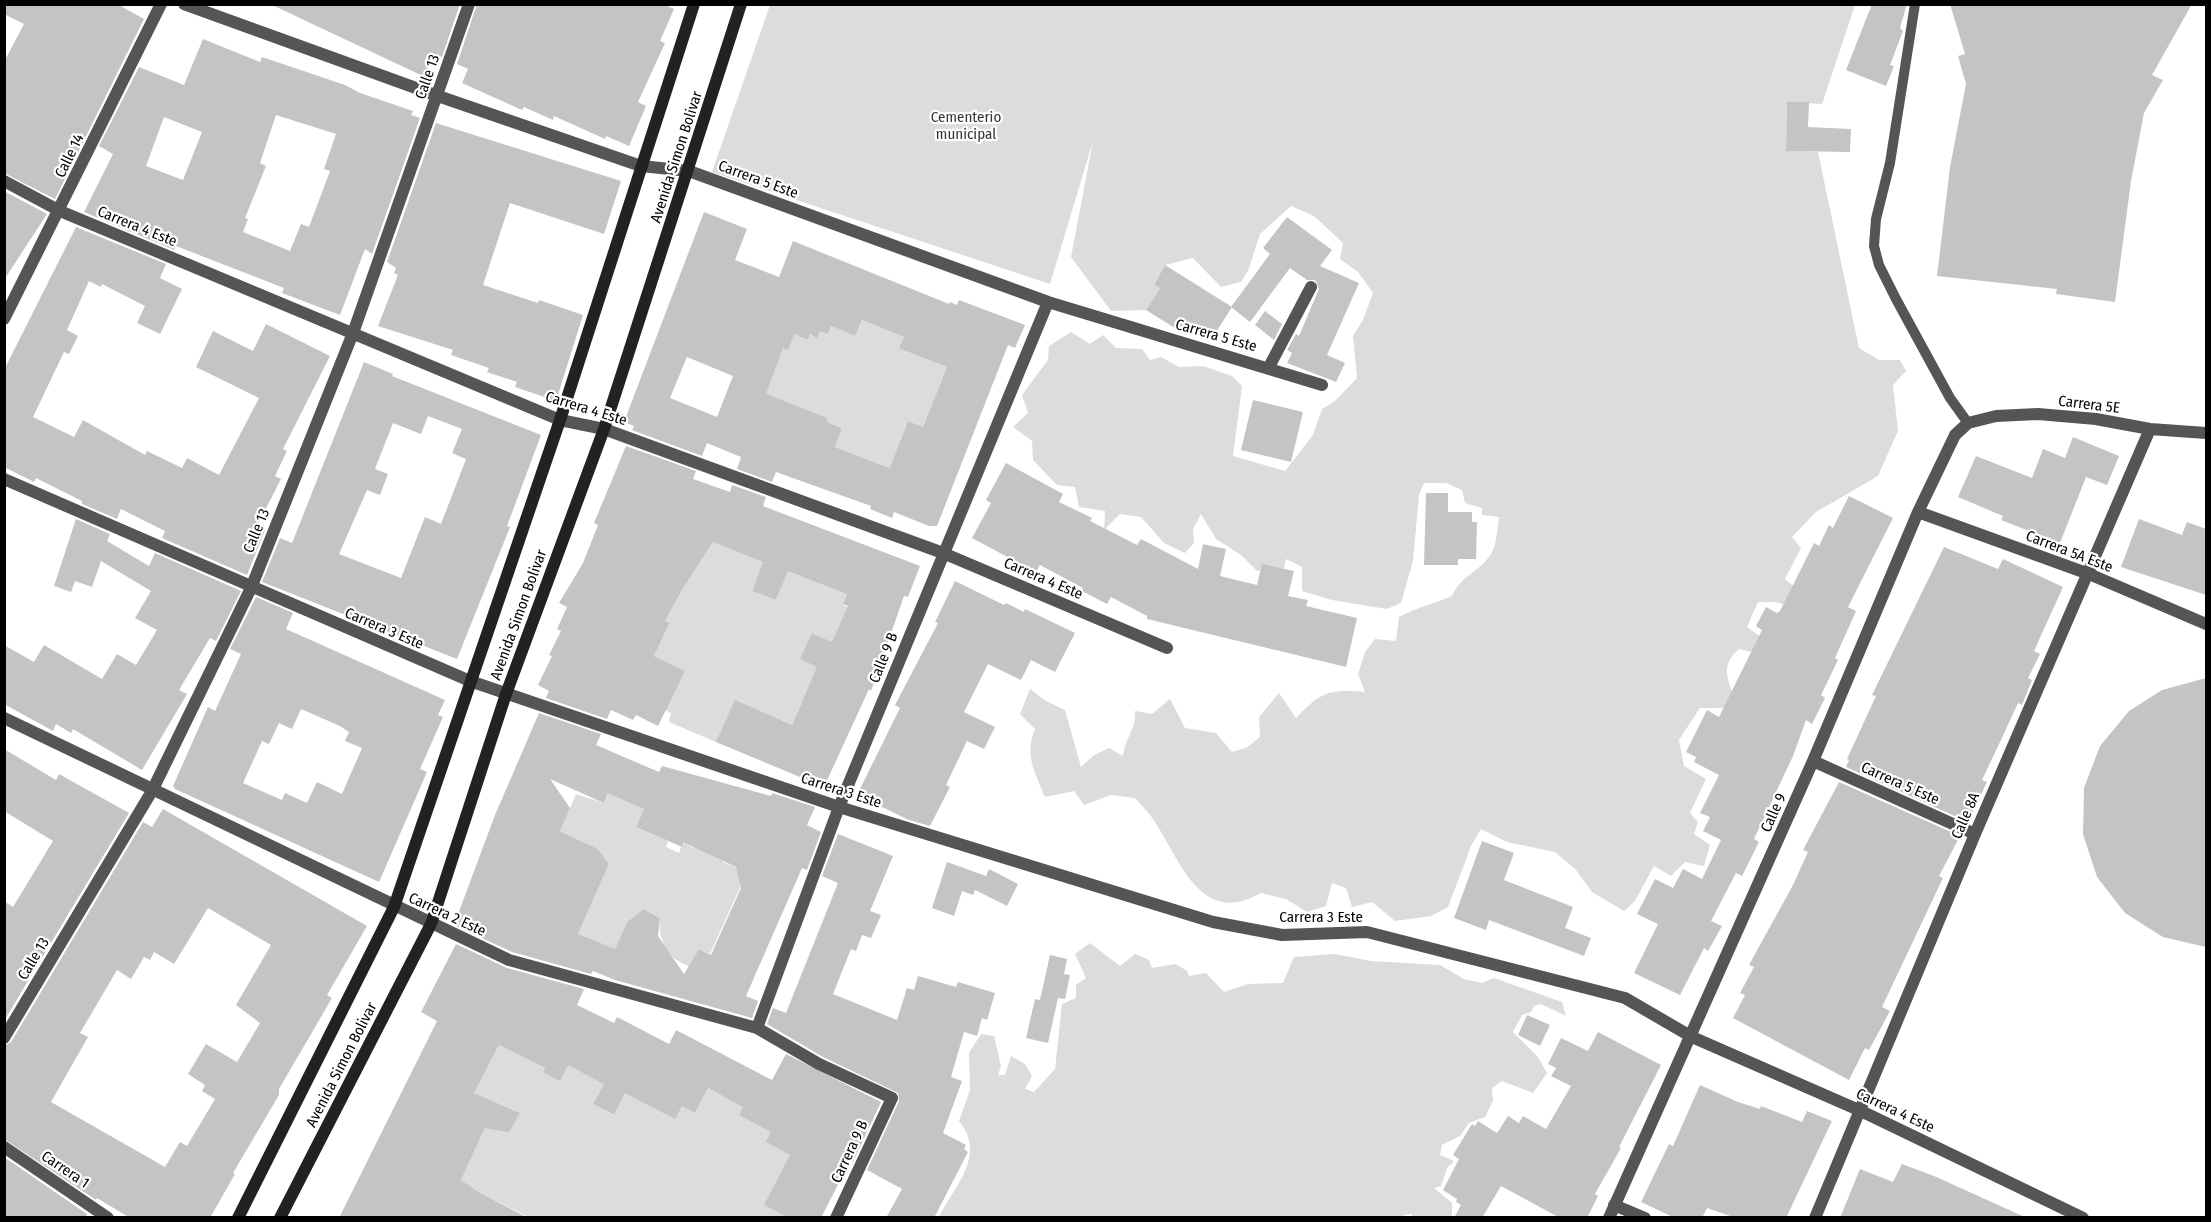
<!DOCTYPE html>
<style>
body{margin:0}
#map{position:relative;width:2211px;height:1222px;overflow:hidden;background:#fff;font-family:"Fira Sans Condensed",sans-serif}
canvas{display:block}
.frame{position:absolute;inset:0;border:6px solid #000;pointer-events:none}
</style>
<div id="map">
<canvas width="2211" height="1222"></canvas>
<div class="frame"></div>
</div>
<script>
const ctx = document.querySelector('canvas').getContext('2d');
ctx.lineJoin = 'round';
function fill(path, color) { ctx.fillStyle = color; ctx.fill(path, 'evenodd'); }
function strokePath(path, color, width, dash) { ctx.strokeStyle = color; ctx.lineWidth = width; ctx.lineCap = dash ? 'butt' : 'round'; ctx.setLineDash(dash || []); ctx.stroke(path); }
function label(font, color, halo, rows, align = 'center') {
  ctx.font = font + ' "Fira Sans Condensed",sans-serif'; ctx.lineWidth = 4.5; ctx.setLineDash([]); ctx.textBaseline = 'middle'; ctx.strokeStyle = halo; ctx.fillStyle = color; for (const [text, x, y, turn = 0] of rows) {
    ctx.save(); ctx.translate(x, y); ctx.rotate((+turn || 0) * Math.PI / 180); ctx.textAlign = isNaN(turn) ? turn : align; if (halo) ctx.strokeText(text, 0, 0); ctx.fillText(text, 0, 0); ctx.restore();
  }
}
fill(new Path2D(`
 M770,5H1855L1822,104L1787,102L1786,150L1818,152L1859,348L1879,360H1900L1906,371L1893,385L1898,431L1878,476L1816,512L1792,537L1801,548L1785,579L1797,589L1793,607L1775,602H1758L1747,627L1772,645L1764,655L1739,649C1720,665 1727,680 1736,700L1724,708H1700L1679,740L1684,766L1706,779L1690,813L1698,822L1694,834L1710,845L1704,866L1685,862L1671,876L1654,866L1635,901L1624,911L1592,892L1576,870L1555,852L1507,842L1481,829L1471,846L1448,907L1431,916L1395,921L1372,902L1352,907L1346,888L1332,883L1326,906L1307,912L1286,899L1261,893C1203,926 1183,867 1158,827C1152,816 1143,807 1135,798L1111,795L1084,805L1074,791L1045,797C1035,772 1024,755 1035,729L1020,714L1030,689L1046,701L1065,710L1081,767L1094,755L1109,748L1123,756C1126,735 1136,731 1135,711L1152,714L1170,699L1185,728L1216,733L1232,752L1246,748L1260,737L1259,717L1279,693L1296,718C1321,692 1328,689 1365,692L1358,674L1365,652L1375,639L1396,641L1399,617C1417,607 1434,604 1452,596C1462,574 1479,573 1491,554C1497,544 1497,529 1499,517L1482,515V508L1465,503L1462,490L1446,483H1424L1419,495L1413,561L1401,603L1387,609L1332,600L1302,591V567L1286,559L1284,568L1257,571L1241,555L1216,539L1201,514L1193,529L1194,543L1185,553L1164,543L1141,517L1120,514L1104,530L1105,511L1079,507L1075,487L1057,485L1033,460L1032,441L1013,427L1028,413L1022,395L1048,360L1049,346L1071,332L1090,344L1103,335L1116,348L1142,349L1150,360L1161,357L1179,367L1203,366L1232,376L1242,386L1233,456L1285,471L1313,435L1322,409L1335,401L1357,378L1353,336L1363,320L1373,293L1358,272L1340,259L1343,243L1314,216L1291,206L1260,234L1248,271L1241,282L1221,287L1193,258L1165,265L1154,283L1160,288L1146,310L1111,311L1071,257L1093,141L1050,284L712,172Z
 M764,302L794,334L808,340L810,334L817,337L820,331L828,334L831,326L855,336L862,320L904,337L900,347L947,367L923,427L908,421L900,442L909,475L835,447L842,428L827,422L828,418L794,405H761Z
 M713,542L734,550L766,555L752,591L776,600L788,571L851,582L843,605L893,624L847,649L812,633L801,659L829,672L812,702L803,699L792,725L781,720L777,729L716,742L669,722L671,713L665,710L685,671L654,656L670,624L665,621L682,590Z
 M615,777L644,809L636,827L668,841L666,847L679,853L683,842L694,848L702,829L729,839L723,862L747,872L710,954L699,949L689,966C667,959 658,940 660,918L645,909L627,922L611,958L594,941L578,934L609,864L598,849L533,818L568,813L576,794L604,803Z
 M1090,943L1120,966L1135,954L1149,960L1152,968L1176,964L1187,971L1189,976L1206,973L1224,992L1248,984L1283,983L1294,957L1335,954L1371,961L1440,965L1464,979L1482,983L1494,978L1562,1002L1566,1016L1541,1004L1534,1006L1531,1012L1522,1015L1513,1032L1538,1057L1547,1073L1533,1093L1502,1081L1492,1088L1493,1101L1485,1117L1469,1123L1460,1136L1442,1145L1440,1155L1454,1161L1447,1168L1441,1186L1434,1188L1452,1203V1217H1413L1411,1214L1404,1215V1218L939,1217C955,1185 987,1156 959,1121L970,1090L969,1053L981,1034L994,1036L1001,1066L998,1075H1005L1011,1056L1025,1064L1032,1076L1025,1089L1034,1092L1055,1069L1062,1004L1076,998V985L1086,978L1075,954Z
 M499,1045L545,1068L543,1072L570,1060L604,1084L593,1104L613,1115L625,1093L682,1106L695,1112L708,1088L729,1099L748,1097L739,1115L772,1131L815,1164L788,1218L528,1217L477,1191L461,1180L485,1128L520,1113L474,1093Z`), '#dcdcdc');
fill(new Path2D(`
 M4,4H117L144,19L55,199L4,173V62L24,24L4,14Z
 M270,4H460L442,57L435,54L425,77Z
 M477,4H663L674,9L660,41L665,43L638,102L646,106L629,146L606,136L605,139L554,116L553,120L524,107L522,110L462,83L468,69L457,64Z
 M1872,4H1907L1900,28L1903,31L1890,65L1894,66L1886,86L1846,70Z
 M1950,4H2192L2152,75L2163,80L2144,113L2131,181L2115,302L2056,294L2057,289L1937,276L1950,167L1966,84L1958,56L1965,54Z
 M203,39L260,62L262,57L345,85L360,93L413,111L411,115L420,118L372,254L365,249L340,315L282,293L284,288L176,246L174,250L84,212L113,154L99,146L139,67L184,85ZM276,115L336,134L324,169L330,171L309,227L301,224L290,251L243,232L248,219L245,218L266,166L260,163ZM164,117L202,132L183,180L146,166Z
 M1787,102H1809L1808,127L1851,129L1850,152L1786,151Z
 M436,123L621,181L604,234L510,203L483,285L538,303L539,300L583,315L556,401L515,387L517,382L487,372L489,368L451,355L453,350L378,326L398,275L394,273L396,268L387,262Z
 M4,191L47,214L4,280Z
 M704,212L747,229L735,260L779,277L793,241L949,304L950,302L957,305L959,300L1025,325L1015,348L1008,345L937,526H929L894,512L892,518L870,509L871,506L776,472L772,482L737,469L741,457L707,443L702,456L632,430L634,426L624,422ZM862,320L904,337L899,348L947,367L923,427L908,421L890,468L835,447L842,428L827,422L828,418L766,394L783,348L788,350L794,334L808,340L810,334L817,338L820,331L828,334L831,326L855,336ZM687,357L733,376L717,417L670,398Z
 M1287,217L1332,250L1320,266L1359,283L1327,355L1345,363L1336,382L1287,363L1292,353L1287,350L1296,334L1299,336L1319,289L1315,280H1307L1290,268L1250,322L1231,307L1270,254L1263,248Z
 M76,227L166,264L160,278L182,289L160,334L137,323L145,306L102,284L101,287L89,281L67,330L78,336L69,354L64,352L33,417L74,437L83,420L145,455L147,451L182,468L187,458L219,475L259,398L196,367L213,331L253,351L266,324L330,356L283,449L287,451L275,476L281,479L257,526L265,530L247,575L162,538L165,531L121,509L117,519L82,504V501L36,478L34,482L4,467V370Z
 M1165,265L1232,307L1211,340L1191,328L1186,335L1146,310L1160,288L1154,284Z
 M1265,311L1282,324L1274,340L1255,325Z
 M364,362L393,374L392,376L541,435L507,526L510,527L457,659L262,582L280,538L292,543ZM428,416L462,429L452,453L466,459L441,524L425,517L401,578L339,554L367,490L380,495L388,474L375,469L393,423L421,434Z
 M1253,400L1303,412L1291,462L1241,450Z
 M2073,437L2119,456L2107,485L2086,477L2060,543L2001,520L2003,516L1958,497L1976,456L2032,478L2043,449L2065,458Z
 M626,446L696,471L693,479L730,492L732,485L766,497L763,506L920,566L908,597L904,596L871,691L869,689L824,787L716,742L735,700L792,725L817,667L800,659L812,633L832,642L848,606L843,604L847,594L788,571L776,600L752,591L763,562L713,542L682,590L665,621L670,623L654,656L685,671L658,726L636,715L633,720L611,710L607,719L546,698L549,691L538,685L552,656L549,655L561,631L557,629L567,607L559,603L583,563L598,525L594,523Z
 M1006,463L1063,494L1059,502L1092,518L1090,521L1137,545L1141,539L1198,569L1203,544L1226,549L1220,576L1257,585L1262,564L1294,571L1288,596L1308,600L1306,606L1357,618L1346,667L1147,619V616L1111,597L1107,604L1082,591L1083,588L1040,565L1034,576L1013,566L1015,561L972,538L991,503L986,500Z
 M1426,493H1448V512H1472V522H1477L1476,559H1458V565H1424Z
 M1849,496L1893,518L1848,607L1856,611L1835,658L1838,660L1821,695L1825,698L1812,724L1806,720L1793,756L1754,839L1759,842L1742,876L1736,873L1711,921L1722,926L1708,951L1704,948L1680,995L1634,973L1658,924L1637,914L1655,879L1673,888L1683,869L1702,879L1721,840L1703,831L1710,817L1700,813L1719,775L1694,762L1696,757L1686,752L1707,710L1719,717L1762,630L1756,626L1766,607L1777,613L1780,611L1814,543L1819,546L1829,525L1833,528Z
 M76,519L110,534L107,541L149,566L155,553L241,591L216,641L210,638L179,690L187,694L142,770L73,729L71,733L56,724L53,731L4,704V645L34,662L44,645L102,679L117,654L136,665L157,630L135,618L151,591L101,561L92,587L75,581L71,592L54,586Z
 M2139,519L2182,535L2187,522L2206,529V595L2121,567Z
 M1944,547L1998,569L2003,559L2063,587L2034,651L2040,654L2028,678L2032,680L2022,705L2018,703L2000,742L1982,780L1987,782L1968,822L1846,767L1849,760L1847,759L1876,696L1872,695Z
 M955,581L1004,605L1006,603L1024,612L1025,609L1075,633L1055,672L1031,660L1021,680L988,664L964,712L995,727L984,749L967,741L946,785L950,787L930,826L909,820L857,795L900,708L895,705L938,623L935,622Z
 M256,597L293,613L286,629L445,700L438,715L443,717L420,769L427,772L379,882L175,789L173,786L208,707L215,711L241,654L230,649ZM301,709L340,726L349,732L345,741L362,748L342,794L317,782L307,803L285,793L282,800L243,783L262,741L269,744L279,723L292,729Z
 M2206,678V947L2163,937L2125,913L2097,877L2083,834L2084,788L2100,746L2129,711L2162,690Z
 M539,713L601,734L596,745L659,772L662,766L771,796L772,793L815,807L807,825L821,832L807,870L802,868L746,996L758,1001L752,1018L615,980L593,971L591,974L512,952L454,925L495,815ZM550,779L604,803L608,793L644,809L636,827L682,847L683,842L736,867L741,888L711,955L699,949L684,974L658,936L660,918L644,909L627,922L615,949L578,934L609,864L598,849L560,831L570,808Z
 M4,749L56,780L59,774L129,813L4,1021V901L13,907L53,841L4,811Z
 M1839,782L1960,836L1939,876L1943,878L1882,1007L1890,1011L1869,1050L1865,1048L1849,1080L1733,1018L1745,995L1740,993L1754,967L1749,965L1793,885L1808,852L1803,850Z
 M163,809L367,926L327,995L332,998L279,1089V1095L233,1173L235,1174L210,1218H130L97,1198L96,1200L4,1139V1046L11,1042L143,822L152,827ZM208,908L271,945L236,1005L260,1023L237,1062L206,1044L188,1074L205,1085L202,1091L215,1099L187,1146L180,1142L165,1167L51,1102L88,1037L80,1033L117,970L131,979L144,957L150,960L154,952L174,964Z
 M838,834L893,856L870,911L881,915L871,938L862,935L856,951L851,949L833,994L897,1020L907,988L914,990L918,976L956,987L958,982L995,993L987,1020L982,1018L977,1036L964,1032L951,1077L962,1081L943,1133L966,1145L964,1149L968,1152L934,1218H886L902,1189L867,1170L899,1101L898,1093L823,1057L767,1024L773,1008L786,1013L838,883L822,876Z
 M1482,841L1514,853L1504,880L1573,907L1565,928L1591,938L1584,956L1489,920L1486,930L1454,918Z
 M947,862L986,876L989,869L1018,884L1007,906L975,890L973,895L962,891L954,916L932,908Z
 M456,944L507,968L584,989L577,1005L614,1023L617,1017L669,1044L676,1030L772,1080L786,1054L881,1102L853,1162L850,1161L821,1218H789L764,1205L790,1155L766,1142L771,1132L739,1115L743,1107L708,1088L695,1113L682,1106L675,1119L625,1093L614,1115L593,1104L604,1084L568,1065L560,1081L543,1072L545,1068L499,1045L474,1093L520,1113L509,1132L485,1128L461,1180L477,1191L528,1218H339L437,1021L421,1012Z
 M1050,955L1067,959L1064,974L1070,975L1065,999L1058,998L1048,1043L1026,1038L1035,999L1040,1000Z
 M1527,1015L1550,1025L1540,1046L1518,1035Z
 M1598,1032L1661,1065L1619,1147L1621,1148L1595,1194L1598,1196L1587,1218H1560L1501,1186L1482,1218H1454L1461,1205L1456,1202L1457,1199L1443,1190L1459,1159L1453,1155L1472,1124L1475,1126L1478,1121L1497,1133L1508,1116L1519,1123L1523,1116L1546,1129L1571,1086L1551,1076L1556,1068L1548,1064L1561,1038L1588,1051Z
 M1700,1085L1738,1102L1760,1109L1761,1106L1802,1122L1807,1111L1832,1121L1786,1218H1736L1707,1208L1702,1218H1675L1641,1202L1669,1144L1673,1146Z
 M4,1157L87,1214L85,1218H4Z
 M1902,1164L1934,1176L2027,1218H1840L1860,1169L1893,1182Z`), '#c4c4c4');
strokePath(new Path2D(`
 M1915,4L1890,163L1876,219L1874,246L1879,265L1896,299L1950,398L1968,423`), '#555', 10);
strokePath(new Path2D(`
 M184,4L438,96L641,166L689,171L1048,302L1322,385
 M4,181L60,211L560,420L604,429L943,553L1167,648
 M4,319L161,4
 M1269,367L1311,287
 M4,479L470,681L839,807L1213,922L1282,935L1367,932L1625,998L1692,1037L1861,1111L2083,1218
 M1918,512L2089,574L2206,624
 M4,718L509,960L757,1028L819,1064L892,1098L836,1218
 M1813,761L1975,834
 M757,1028L839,807L1048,302
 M4,1038L152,791L251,588L353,333L469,4
 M4,1147L108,1218
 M1614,1205L1645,1218
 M1609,1218L1813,761L1918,512L1955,435L1968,423L1996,416L2038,414L2096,419L2150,429L2206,433
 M1815,1218L1975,834L2150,429`), '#555', 12);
strokePath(new Path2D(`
 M238,1218L394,907L560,420L694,4
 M280,1218L431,924L506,694L604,429L741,4`), '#222', 12);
label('15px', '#000', '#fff', [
 ["Calle 13",428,77,-71],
 ["Calle 14",70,156,-64],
 ["Avenida Simon Bolivar",677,157,-72],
 ["Carrera 5 Este",758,180,20],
 ["Carrera 4 Este",137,227,22],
 ["Carrera 5 Este",1216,336,16],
 ["Carrera 5E",2089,405,7],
 ["Carrera 4 Este",586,409,17],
 ["Calle 13",257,531,-68],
 ["Carrera 5A Este",2069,552,21],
 ["Carrera 4 Este",1043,579,23],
 ["Avenida Simon Bolivar",519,615,-70],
 ["Carrera 3 Este",384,629,23],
 ["Calle 9 B",884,658,-68],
 ["Carrera 5 Este",1900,784,24],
 ["Carrera 3 Este",841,791,18],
 ["Calle 9",1774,813,-66],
 ["Calle 8A",1966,816,-67],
 ["Carrera 2 Este",447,915,25],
 ["Carrera 3 Este",1321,918],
 ["Calle 13",34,959,-59],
 ["Avenida Simon Bolivar",342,1065,-63],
 ["Carrera 4 Este",1895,1111,25],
 ["Carrera 9 B",850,1152,-65],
 ["Carrera 1",65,1170,34]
]);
label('15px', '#333', '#fff', [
 ["Cementerio",966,118],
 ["municipal",966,135]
]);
</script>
